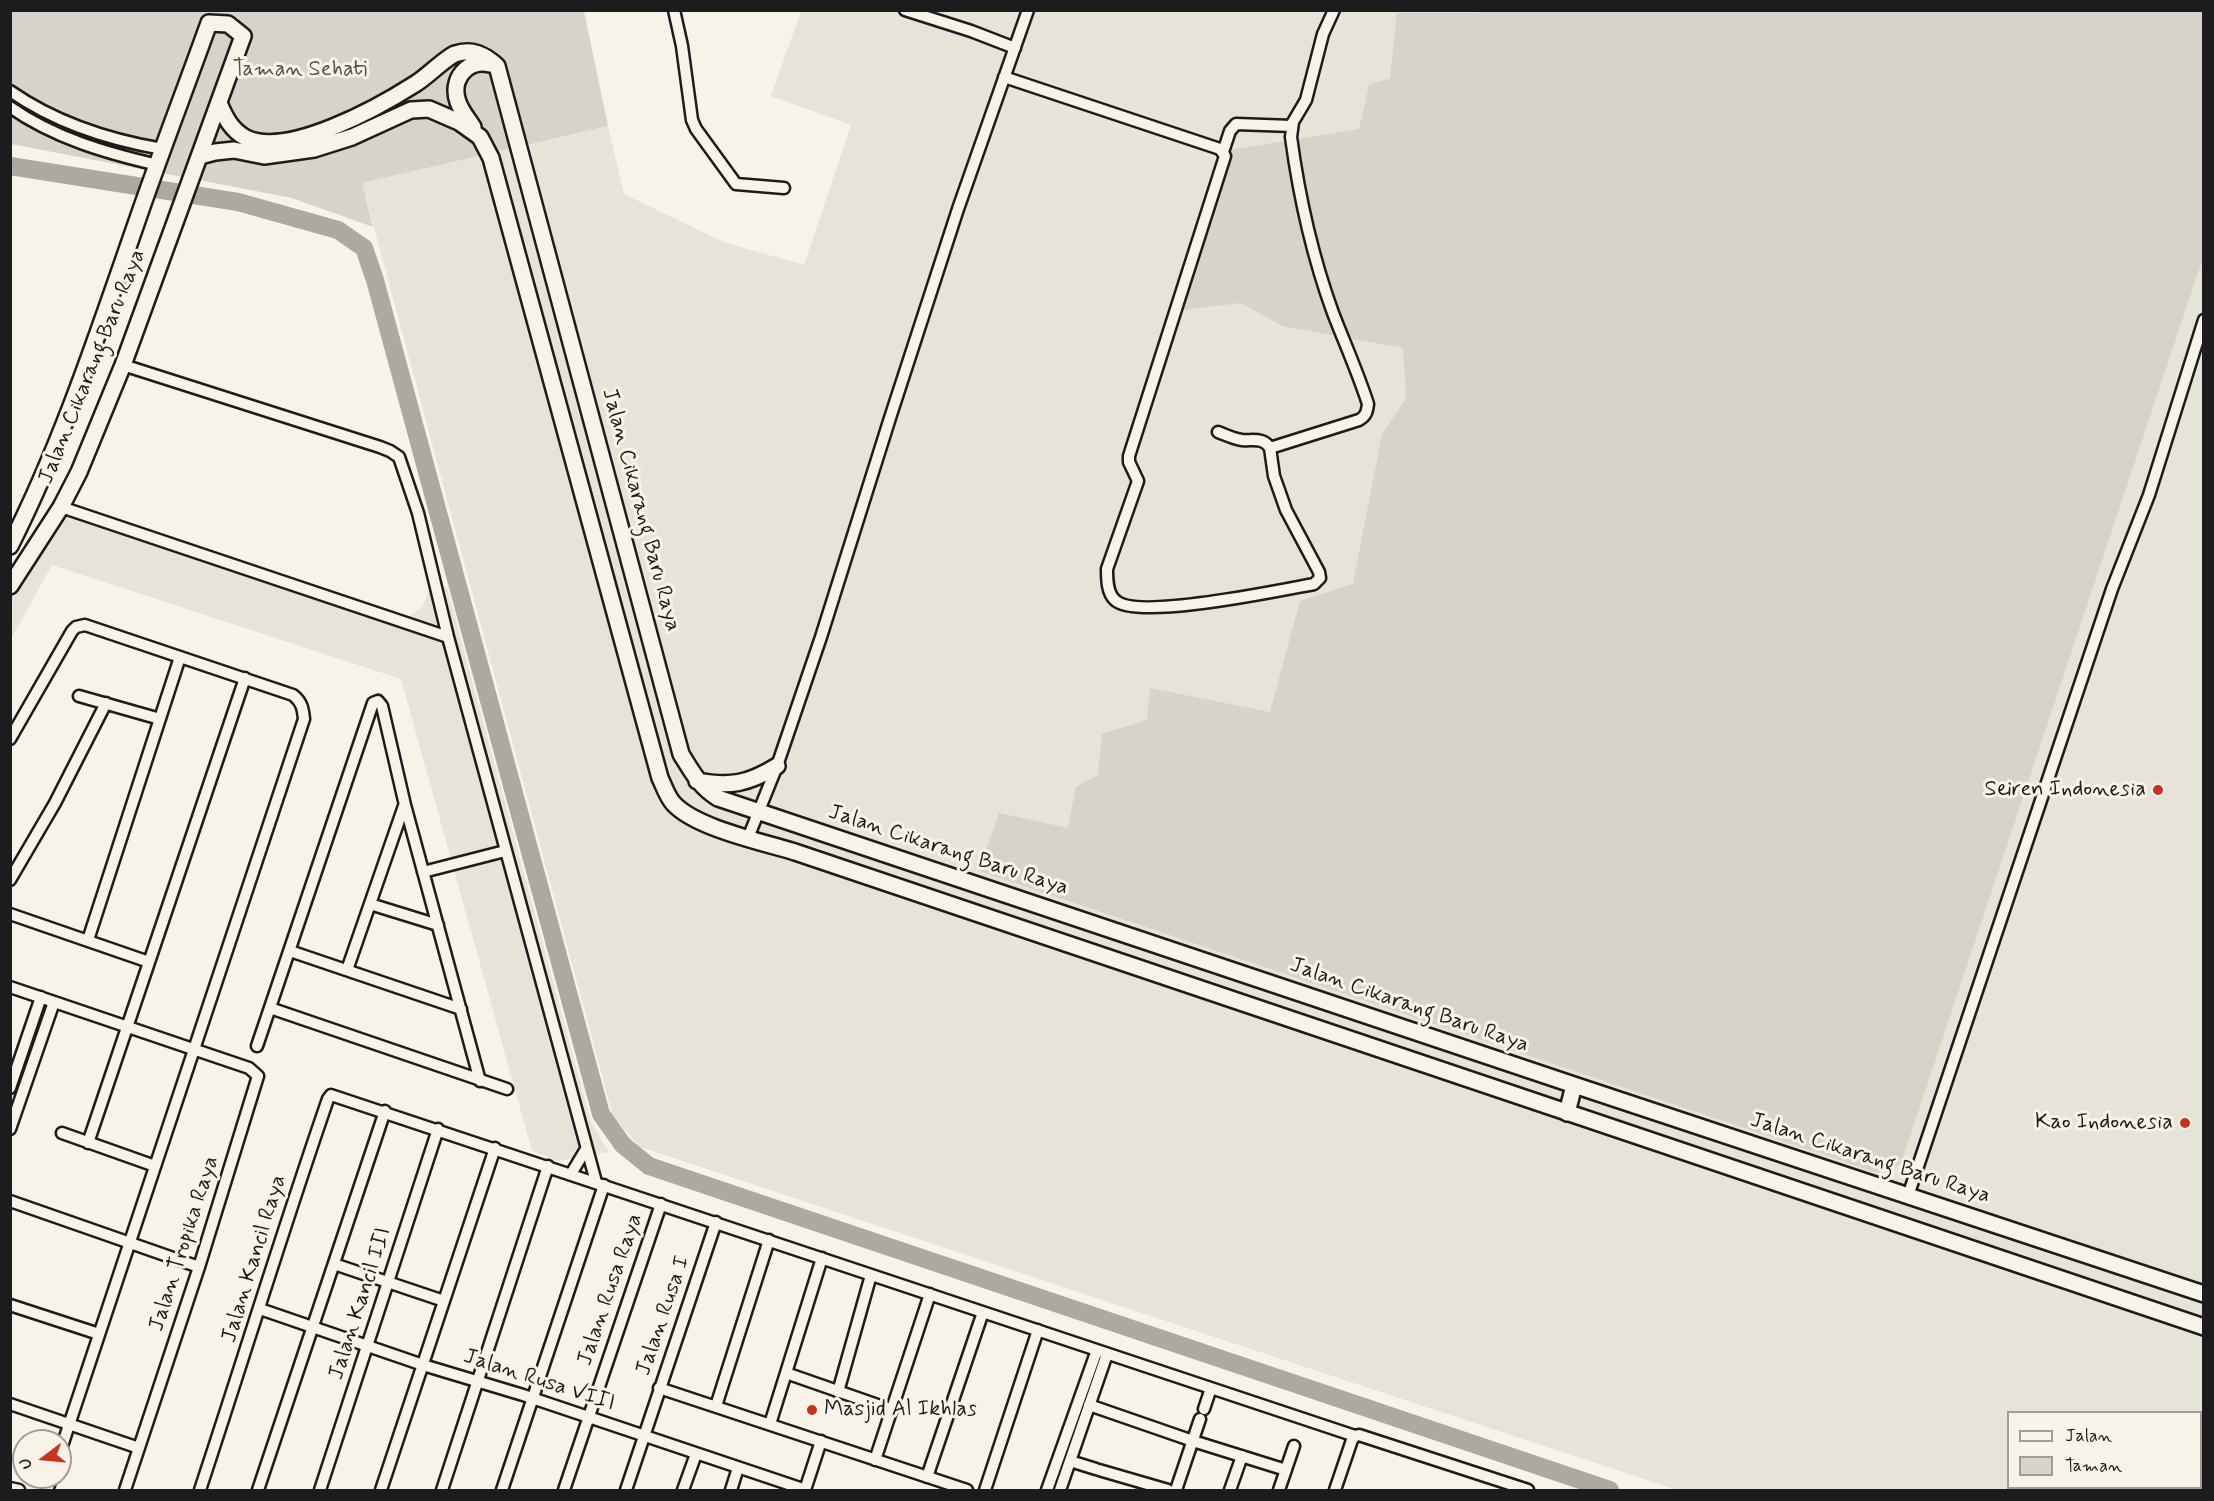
<!DOCTYPE html>
<style>
body{margin:0}
#map{position:relative;width:2214px;height:1501px;overflow:hidden;background:#f7f3e8;font-family:Mynerve,sans-serif}
canvas{display:block}
.frame{position:absolute;inset:0;border:12px solid #1c1c1c;pointer-events:none}
.legend{position:absolute;left:2007px;top:1411px;width:195px;height:78px;box-sizing:border-box;background:#f7f3e8;border:2px solid #9f9d96;margin:0;padding:8px 10px;list-style:none;font-size:18px;color:#1c1c1c}
.legend li{display:flex;align-items:center;gap:12px;height:30px}
.legend b{width:30px;border:2px solid #9f9d96}
.north{position:absolute;left:12px;top:1429px;width:60px;height:60px;box-sizing:border-box;background:#f7f3e8;border:2px solid #9f9d96;border-radius:50%;rotate:254deg;font-size:16px;font-weight:700;line-height:24px;text-align:center;color:#1c1c1c}
.north::after{content:'';display:block;margin:auto;width:21px;height:27px;background:#c8321e;clip-path:polygon(50% 0,100% 100%,50% 72%,0 100%)}
</style>
<div id="map">
<canvas width="2214" height="1501"></canvas>
<div class="frame"></div>
<ul class="legend">
<li><b style="height:8px;background:#f7f3e8"></b>Jalan</li>
<li><b style="height:16px;background:#d7d3cb"></b>Taman</li>
</ul>
<div class="north">U</div>
</div>
<script>
const ctx = document.querySelector('canvas').getContext('2d');
ctx.lineJoin = 'round';
function fill(path, color) { ctx.fillStyle = color; ctx.fill(path, 'evenodd'); }
function strokePath(path, color, width, dash) { ctx.strokeStyle = color; ctx.lineWidth = width; ctx.lineCap = dash ? 'butt' : 'round'; ctx.setLineDash(dash || []); ctx.stroke(path); }
function label(font, color, halo, rows, align = 'center') {
  ctx.font = font + ' Mynerve,sans-serif'; ctx.lineWidth = 6; ctx.setLineDash([]); ctx.textBaseline = 'middle'; ctx.strokeStyle = halo; ctx.fillStyle = color; for (const [text, x, y, turn = 0] of rows) {
    ctx.save(); ctx.translate(x, y); ctx.rotate((+turn || 0) * Math.PI / 180); ctx.textAlign = isNaN(turn) ? turn : align; if (halo) ctx.strokeText(text, 0, 0); ctx.fillText(text, 0, 0); ctx.restore();
  }
}
fill(new Path2D(`
 M801,11H2203V1490H1677L640,1147L613,1116L362,183L608,126L624,194L723,242L804,265L851,125L771,96ZM2008,1412H2200V1488H2008Z
 M59,499L409,617L423,606L428,592L447,587L591,1122L609,1152L559,1161L532,1151L401,679L52,565L11,639V578Z`), '#e6e3d9');
fill(new Path2D(`
 M1479,10L2203,11V258L1901,1164L1878,1173L979,871L999,813L1068,828L1076,787L1098,775L1102,734L1147,720L1150,688L1270,712L1300,601L1353,584L1382,434L1406,399L1403,348L1282,326L1241,303L1173,311L1229,150L1359,129L1369,85L1390,78L1397,13H1478Z
 M10,11H584L608,126L362,183L373,227L292,198L11,144Z`), '#d7d3cb');
strokePath(new Path2D(`
 M10,166L238,202L338,230L364,248L375,280L601,1114L623,1145L649,1166L1610,1490`), '#aca9a2', 18);
const street = new Path2D(`
 M674,10L682,46L692,120L696,129L736,184L784,188
 M905,10L971,31L1015,48
 M1004,77L1220,149L1225,156L1129,456V462L1138,481L1107,569C1107,579 1107,593 1115,600C1135,621 1281,590 1314,584L1320,578L1319,572L1286,510L1274,476L1270,448L1359,420C1366,416 1367,412 1368,404C1358,373 1345,344 1333,313C1313,258 1299,196 1291,137L1293,122L1306,100L1323,34L1334,10
 M10,91C56,123 109,140 163,149
 M10,107C54,138 106,153 158,165
 M1223,152L1230,131L1236,124L1292,126
 M123,365L380,447L390,451L399,457L418,513L448,637L596,1182
 M1218,432C1226,435 1234,439 1242,440C1253,441 1263,437 1270,448
 M61,507L448,637
 M79,696L160,719
 M10,739L72,631L76,627L85,625L293,695C302,702 303,709 304,719L60,1452
 M748,838L777,766L821,637L890,418L958,209L1028,10
 M423,872L505,851
 M10,880L55,803L106,703
 M370,904L438,925
 M10,914L149,962
 M88,940L180,657
 M290,951L461,1009
 M347,970L404,806
 M10,987L249,1068L258,1076L199,1267L125,1490
 M270,1008L507,1089
 M257,1046L373,703L378,701L382,706L405,805L480,1081
 M10,1088L41,997
 M10,1129L54,1002
 M62,1133L155,1166
 M88,1143L245,678
 M571,1174L586,1149
 M1908,1196L2112,589L2149,495L2204,320
 M10,1201L199,1267
 M334,1264L444,1301
 M10,1305L99,1334
 M260,1309L423,1365L523,1395L806,1490
 M786,1373L892,1410
 M659,1388L967,1490
 M838,1392L871,1275
 M10,1404L139,1448
 M1089,1405L1193,1441L1286,1470
 M716,1406L769,1240
 M1204,1409L1211,1388
 M770,1424L822,1258
 M875,1460L930,1294
 M1070,1461L1096,1469
 M1099,1470L1168,1490
 M927,1477L983,1312
 M10,1488L19,1490
 M47,1490L52,1477
 M200,1490C243,1360 283,1229 328,1099L331,1095L1355,1436
 M258,1490L385,1111
 M320,1490L438,1129
 M381,1490L495,1148
 M442,1490L548,1166
 M502,1490L604,1185
 M564,1490L661,1204
 M626,1490L716,1222
 M683,1490L696,1454
 M731,1490L738,1468
 M805,1490L821,1441
 M985,1490L1038,1330
 M1047,1490L1097,1350
 M1060,1490L1107,1354
 M1176,1490L1200,1419
 M1230,1490L1242,1456
 M1279,1490L1294,1446
 M1335,1490L1352,1440L1355,1436L1359,1435L1528,1490`);
const secondary = new Path2D(`
 M219,103C225,117 231,130 246,138C288,158 379,107 415,84C427,77 445,58 455,54C472,48 485,55 497,66L681,754C692,772 700,787 718,798L1574,1085L2204,1294
 M473,127C468,119 461,111 458,102C450,80 467,58 490,64
 M200,156L215,152L234,150L264,156L314,149L352,137L411,110L429,109L459,122L480,137L491,158L660,778C664,786 667,796 673,803C695,828 763,842 795,852L2204,1327
 M10,546C62,443 98,333 136,224C159,157 185,90 209,23L228,24L243,36L123,365L79,472L61,507L10,586
 M697,781C730,787 748,784 777,766
 M1567,1113L1574,1085`);
strokePath(street, '#1c1c1c', 15);
strokePath(secondary, '#1c1c1c', 20);
strokePath(street, '#f7f3e8', 10);
strokePath(secondary, '#f7f3e8', 15);
for (const [x, y, r, color] of [
 [2158,790,6,"#c8321e"],
 [2185,1123,6,"#c8321e"],
 [812,1410,6,"#c8321e"]
]) { const dot = new Path2D(); dot.arc(x, y, r, 0, 2 * Math.PI); ctx.fillStyle = color; ctx.fill(dot); strokePath(dot, '#f7f3e8', 2); }
label('22px', '#545351', '#f7f3e8', [
 ["Taman Sehati",300,70]
]);
label('22px', '#1c1c1c', '#f7f3e8', [
 ["Jalan Cikarang Baru Raya",93,367,-68],
 ["Jalan Cikarang Baru Raya",640,510,75],
 ["Jalan Cikarang Baru Raya",948,851,18],
 ["Jalan Cikarang Baru Raya",1409,1006,19],
 ["Jalan Cikarang Baru Raya",1870,1159,18],
 ["Jalan Tropika Raya",185,1244,-72],
 ["Jalan Kancil Raya",255,1259,-73],
 ["Jalan Rusa Raya",611,1290,-71],
 ["Jalan Kancil III",361,1304,-72],
 ["Jalan Rusa I",664,1316,-71],
 ["Jalan Rusa VIII",539,1381,18]
]);
label('22px', '#1c1c1c', '#f7f3e8', [
 ["Seiren Indonesia",2146,790],
 ["Kao Indonesia",2173,1123],
 ["Masjid Al Ikhlas",824,1410,"left"]
], 'right');
</script>
